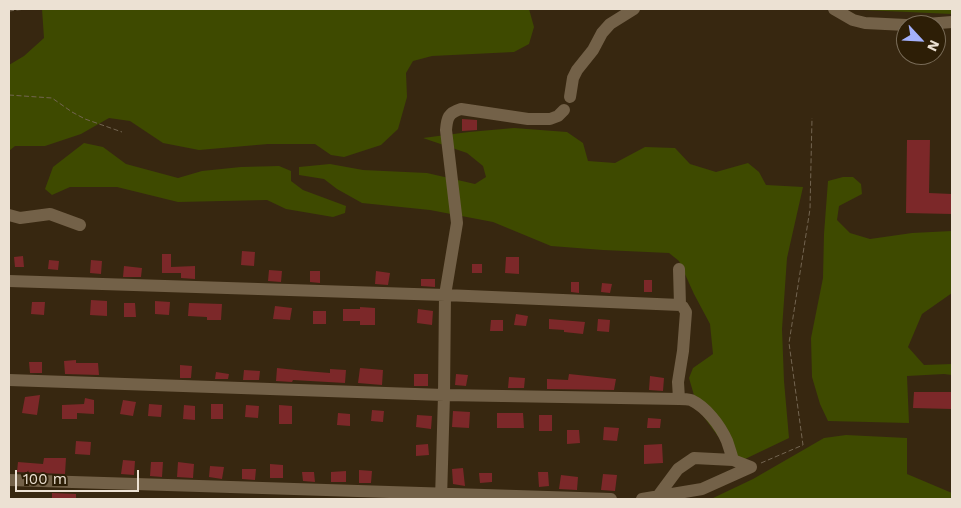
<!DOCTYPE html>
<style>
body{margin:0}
#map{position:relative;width:961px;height:508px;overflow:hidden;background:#372710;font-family:"Work Sans",sans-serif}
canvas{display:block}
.frame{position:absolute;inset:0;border:10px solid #ece1d3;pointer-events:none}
.north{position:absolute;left:896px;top:15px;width:50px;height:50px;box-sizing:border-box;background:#2d1e06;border:1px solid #796c58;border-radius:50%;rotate:115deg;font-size:14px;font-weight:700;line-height:20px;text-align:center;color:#ece1d3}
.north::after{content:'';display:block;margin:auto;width:18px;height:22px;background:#a4b1fc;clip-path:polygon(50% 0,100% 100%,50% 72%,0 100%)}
.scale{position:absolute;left:15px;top:470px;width:124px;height:22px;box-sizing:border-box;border:2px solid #ece1d3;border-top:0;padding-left:6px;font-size:15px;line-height:18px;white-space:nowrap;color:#ece1d3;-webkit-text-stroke:4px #2d1e06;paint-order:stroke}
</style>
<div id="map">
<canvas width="961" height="508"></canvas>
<div class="frame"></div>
<div class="north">N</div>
<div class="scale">100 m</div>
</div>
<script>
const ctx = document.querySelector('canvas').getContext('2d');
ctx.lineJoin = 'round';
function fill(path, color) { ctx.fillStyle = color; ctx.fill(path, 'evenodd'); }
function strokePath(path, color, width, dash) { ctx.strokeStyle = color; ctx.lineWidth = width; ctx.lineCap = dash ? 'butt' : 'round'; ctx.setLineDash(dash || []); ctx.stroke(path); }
fill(new Path2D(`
 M42,9H529L534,27L529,44L514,52L432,56L413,61L406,73L407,97L398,129L381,145L344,157L331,155L315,144H268L199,150L163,143L130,121L109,118L81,134L45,146H15L9,151V65L24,56L44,38Z
 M841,9H952V14Z
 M514,128L567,132L583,143L588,161L615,163L645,147L675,148L690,164L716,172L748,163L759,172L766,185L803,187L787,258L782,329L784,381L789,438L743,460L731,454L698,409L689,378L693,368L713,354L710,324L694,294L679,261L669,253L603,250L551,246L493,222L430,210L362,203L337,189L324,179L299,175V167L330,164L363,170L427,173L475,184L486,177L483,166L467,153L423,138L469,132Z
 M84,143L103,147L126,164L178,178L202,171L241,167L279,166L291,171V181L303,190L346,206L345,213L333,217L286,209L267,200L178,202L117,187H70L52,195L45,189L53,167Z
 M843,177H853L861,184L862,194L839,206L837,220L850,233L870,239L912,233L952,231V293L922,314L908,347L924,365L952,364V375L944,374L907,376L909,423L828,421L820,404L812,377L811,338L823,278L824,234L828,181Z
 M846,435L907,438V474L952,493V499H711L753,479L824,438Z`), '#3e4a00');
fill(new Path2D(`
 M462,119L477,120V130L462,131Z
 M907,140H930L929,193L952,194V214L906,213Z
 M242,251L255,252L254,266L241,265Z
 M162,254H171V267L195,266V279L181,278V273H162Z
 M23,256L24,267H15L14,257Z
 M506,257H519V274L505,273Z
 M49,260L59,261L58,270L48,269Z
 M91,260L102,261L101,274L90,273Z
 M472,264H482V273H472Z
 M124,266L142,268L141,277H123Z
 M269,270L282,271L281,282L268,281Z
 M310,271H320V283L310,282Z
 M376,271L390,273L388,285L375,284Z
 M421,279H435V287L421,286Z
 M644,280H652V292H644Z
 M571,282H579V293L571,292Z
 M602,283L612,284L610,293L601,292Z
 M91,300L107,301V316L90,315Z
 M155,301L170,302L169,315L155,314Z
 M32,302H45L44,315L31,314Z
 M124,303H135L136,317H124Z
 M189,303L222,304L221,320H207V317L188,316Z
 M275,306L292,308L290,320L273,319Z
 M360,307L375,308V325H360V321H343V309H360Z
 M418,309L433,311L432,325L417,323Z
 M313,311H326V324H313Z
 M516,314L528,316L526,326L514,325Z
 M549,319L585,322L583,334L564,332V330L549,329Z
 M598,319L610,320L609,332L597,331Z
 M491,320H503V331H490Z
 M76,360V363H98L99,375L65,374L64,361Z
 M29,362H42V373H30Z
 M180,365L192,366L191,378H180Z
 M277,368L305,371L330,373V369L346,370L345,383L293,380L292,382L276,381Z
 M360,368L383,370L382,385L358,383Z
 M244,370L260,371L259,380H243Z
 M216,372L229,374L228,379H215Z
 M414,374H428V386H414Z
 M456,374L468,375L466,386L455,385Z
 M569,374L616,379L614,390L547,389V379L568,380Z
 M650,376L664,378L663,391L649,390Z
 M509,377L525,378L524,388H508Z
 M914,392H952V409L913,408Z
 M40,395L37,415L22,413L25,397Z
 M85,398L94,400V414L77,413V419H62V405L84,404Z
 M123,400L136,402L133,416L120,414Z
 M149,404L162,405L161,417L148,416Z
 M211,404H223V419H211Z
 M184,405L195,406V420L183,419Z
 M246,405L259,406L258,418L245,417Z
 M279,405L292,406V424H279Z
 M372,410L384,411L383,422L371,421Z
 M453,411L470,412L469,428L452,427Z
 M338,413L350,414V426L337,425Z
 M497,413H523L524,428H497Z
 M417,415L432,416L431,429L416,427Z
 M539,415H552V431H539Z
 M648,418L661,419L660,428H647Z
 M604,427L619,428L617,441L603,440Z
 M567,430H579L580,443L567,444Z
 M76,441L91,442L90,455L75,454Z
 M428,444L429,455L416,456V445Z
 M662,444L663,463L644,464V445Z
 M44,458H66L65,474L17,472L18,462L43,464Z
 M123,460L135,461L134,475L121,474Z
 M151,462H163L162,477L150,476Z
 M178,462L194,464L193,478L177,477Z
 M270,464L283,465V478H270Z
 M210,466L224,467L222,479L209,477Z
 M463,468L465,486L453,484L452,469Z
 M242,469H256L255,480L242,479Z
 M359,470L372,471L371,483H359Z
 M346,471V482H331V472Z
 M302,472H314L315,482L303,481Z
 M538,472H548L549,486L539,487Z
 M479,473H492V482L480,483Z
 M603,474L617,475L615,491L601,490Z
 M561,475L578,477L577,490L559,489Z
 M52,493L76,494V499H52Z`), '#7c2829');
strokePath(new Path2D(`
 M9,11L26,9
 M9,95L52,98L72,112L85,119L122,132
 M761,463L803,445L789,343L810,209L812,118`), '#736551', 1, [5, 2.5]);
strokePath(new Path2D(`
 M834,9L853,20L865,23L906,25
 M914,25L952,22
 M570,97L573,78L577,70L593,50L602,33L610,24L634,9
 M9,215L20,218L50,214L80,225
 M9,281L445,295L680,305
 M9,380L444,395L679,399L678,382L683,351L686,312L683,307L680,305L679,269
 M679,399C683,399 687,399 691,400C706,407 720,425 727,441C729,447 731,453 733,460
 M9,480L611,499
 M658,496L678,469L694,458L733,460L751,467
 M441,499L444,395L445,295L457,223L446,130C447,118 448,113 461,109L528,119H550L558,116L564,110
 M642,499L702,489L751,467`), '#736148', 12);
</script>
